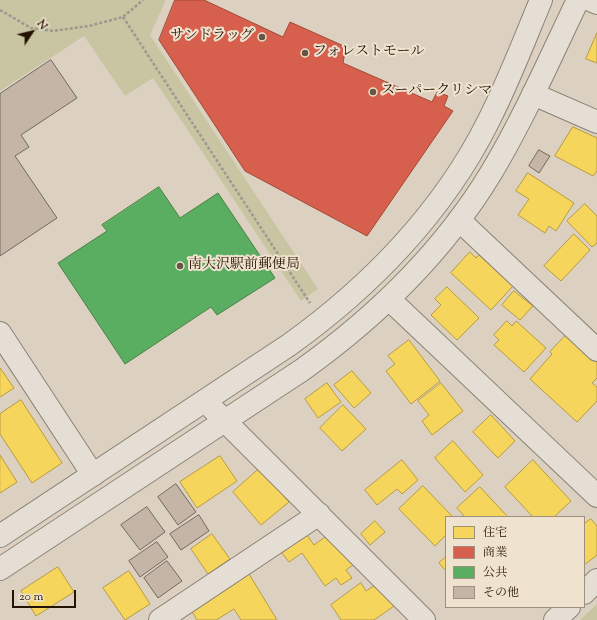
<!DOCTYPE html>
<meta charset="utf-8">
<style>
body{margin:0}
#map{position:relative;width:597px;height:620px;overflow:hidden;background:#dcd1c0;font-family:"Sorts Mill Goudy","Noto Serif JP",serif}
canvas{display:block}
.legend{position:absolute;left:445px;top:516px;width:140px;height:92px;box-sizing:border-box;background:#efe3cf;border:1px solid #9e907c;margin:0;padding:5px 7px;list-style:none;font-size:12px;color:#251300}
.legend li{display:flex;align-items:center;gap:8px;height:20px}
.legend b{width:20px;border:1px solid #9e907c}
.north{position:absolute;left:12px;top:12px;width:40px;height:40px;-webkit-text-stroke:3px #efe3cf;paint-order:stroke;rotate:55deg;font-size:11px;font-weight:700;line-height:16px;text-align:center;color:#251300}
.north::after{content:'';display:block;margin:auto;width:14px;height:18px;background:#251300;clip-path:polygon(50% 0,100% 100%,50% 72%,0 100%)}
.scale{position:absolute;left:12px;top:590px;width:64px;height:18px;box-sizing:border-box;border:2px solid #251300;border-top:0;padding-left:5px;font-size:12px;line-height:14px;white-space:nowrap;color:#251300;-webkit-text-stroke:3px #efe3cf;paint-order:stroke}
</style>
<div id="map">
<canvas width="597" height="620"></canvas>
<ul class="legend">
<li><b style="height:11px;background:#f6d55c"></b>住宅</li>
<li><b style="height:11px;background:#d6604d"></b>商業</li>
<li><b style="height:11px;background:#5aae61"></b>公共</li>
<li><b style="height:11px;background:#c4b5a6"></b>その他</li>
</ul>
<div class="north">N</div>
<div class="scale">20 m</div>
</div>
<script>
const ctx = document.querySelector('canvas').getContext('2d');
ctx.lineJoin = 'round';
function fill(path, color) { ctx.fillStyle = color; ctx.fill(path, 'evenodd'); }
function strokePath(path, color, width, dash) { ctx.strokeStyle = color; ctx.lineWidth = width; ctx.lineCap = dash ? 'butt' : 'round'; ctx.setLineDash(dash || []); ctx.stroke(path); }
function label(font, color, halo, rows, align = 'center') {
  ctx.font = font + ' "Sorts Mill Goudy","Noto Serif JP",serif'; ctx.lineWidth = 4; ctx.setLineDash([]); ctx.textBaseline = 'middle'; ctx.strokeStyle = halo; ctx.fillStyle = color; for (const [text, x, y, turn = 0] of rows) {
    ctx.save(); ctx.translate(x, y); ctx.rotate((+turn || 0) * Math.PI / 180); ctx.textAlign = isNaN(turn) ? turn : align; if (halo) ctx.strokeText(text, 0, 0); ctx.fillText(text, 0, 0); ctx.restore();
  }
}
fill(new Path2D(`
 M0,0H166L150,35L318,289L301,301L153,78L125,96L84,36L0,91Z
 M597,604V620H580Z`), '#c9c5a2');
const homes = new Path2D(`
 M597,33V63L586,59Z
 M573,127L597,138V171L593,176L555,156Z
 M528,173L574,203L556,231L549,226L545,233L518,215L529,199L516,191Z
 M585,204L597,216V243L592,247L567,221Z
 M574,234L590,250L561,281L544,266Z
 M470,252L476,258L479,255L513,286L491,310L451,273Z
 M447,287L479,318L457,340L431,315L441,305L435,299Z
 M514,291L533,306L520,320L502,305Z
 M507,321L512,326L516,321L546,348L524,372L494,345L499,340L494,335Z
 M567,334L597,362V378L592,383L597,387V401L577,422L530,379L552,354L550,352Z
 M409,340L440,381L411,404L386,371L395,364L388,356Z
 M0,368L14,388L0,397Z
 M352,371L371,393L354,408L334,385Z
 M327,383L341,402L318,418L305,399Z
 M441,383L463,411L432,435L422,421L429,415L418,401Z
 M21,400L62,463L32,483L0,434V414Z
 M343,405L366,429L342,451L320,428Z
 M491,415L515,441L498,458L473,432Z
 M453,441L483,475L465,492L435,458Z
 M0,455L17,482L0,493Z
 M220,456L237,481L197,508L180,482Z
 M402,460L418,480L402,494L397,489L377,505L365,490Z
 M533,460L571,501L554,517H533L505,487Z
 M260,468L289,502L261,525L233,492Z
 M423,486L453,517H446V535L435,546L399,509Z
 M480,487L507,516L505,517H465L457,508Z
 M591,519L597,526V555L584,565V524Z
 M375,521L385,532L370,545L361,534Z
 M212,534L230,559L208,574L191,549Z
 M307,535L314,545L325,537L353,565L346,570L352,578L341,585L336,578L325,586L302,553L289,562L282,553Z
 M446,557V571L439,563Z
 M58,567L74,592L36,616L21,591Z
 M129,571L150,604L125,620L103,588Z
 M249,574L277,620H241L234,609L216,620H197L191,610Z
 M361,583L366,591L378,583L394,606L374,620H341L331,605Z`);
fill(homes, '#f6d55c');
strokePath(homes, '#b79b40', 1);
const shops = new Path2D(`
 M175,0H204L283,37L290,22L346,47L343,63L432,102L437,92L448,96L444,106L453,111L367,236L245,171L159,40Z`);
fill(shops, '#d6604d');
strokePath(shops, '#a14936', 1);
const public = new Path2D(`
 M159,187L180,218L218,193L275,278L217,315L211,307L125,364L58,263L107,231L102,225Z`);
fill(public, '#5aae61');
strokePath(public, '#4a8044', 1);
const building = new Path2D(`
 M51,60L77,98L21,135L29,147L15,156L57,218L0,256V94Z
 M539,150L550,156L539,173L529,166Z
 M176,484L196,512L178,525L158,497Z
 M147,507L165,532L140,550L121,525Z
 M199,515L209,531L181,550L170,534Z
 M157,542L168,557L140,577L129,561Z
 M167,561L182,581L158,598L144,578Z`);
fill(building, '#c4b5a6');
strokePath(building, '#71685d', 1);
const minor = new Path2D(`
 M590,0L597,3
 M533,94L597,122
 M459,220L597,350
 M389,299L597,496
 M0,333L93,475
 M205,401L424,620
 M584,593L597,580
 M160,620L319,514
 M555,620L569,607`);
const tertiary = new Path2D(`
 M0,536L289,345C370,287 443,212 488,122C508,83 524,41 541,0
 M0,569L302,370C376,317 443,252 491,173C524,118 550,58 578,0`);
strokePath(minor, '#8b8276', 24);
strokePath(tertiary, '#8b8276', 24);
strokePath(new Path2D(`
 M0,10L31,28L53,31L89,26L123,17L143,0
 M123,17L310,303`), '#9e9890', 2.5, [3, 2]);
strokePath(minor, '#e4ded5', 22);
strokePath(tertiary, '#e4ded5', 22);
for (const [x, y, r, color] of [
 [262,37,4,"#655643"],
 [305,53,4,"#655643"],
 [373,92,4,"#655643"],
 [180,266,4,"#655643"]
]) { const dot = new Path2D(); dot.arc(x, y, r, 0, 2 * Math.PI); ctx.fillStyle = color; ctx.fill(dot); strokePath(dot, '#efe3cf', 1.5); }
label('14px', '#251300', '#efe3cf', [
 ["サンドラッグ",254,37,"right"],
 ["フォレストモール",313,53],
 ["スーパークリシマ",381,92],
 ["南大沢駅前郵便局",188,266]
], 'left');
</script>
